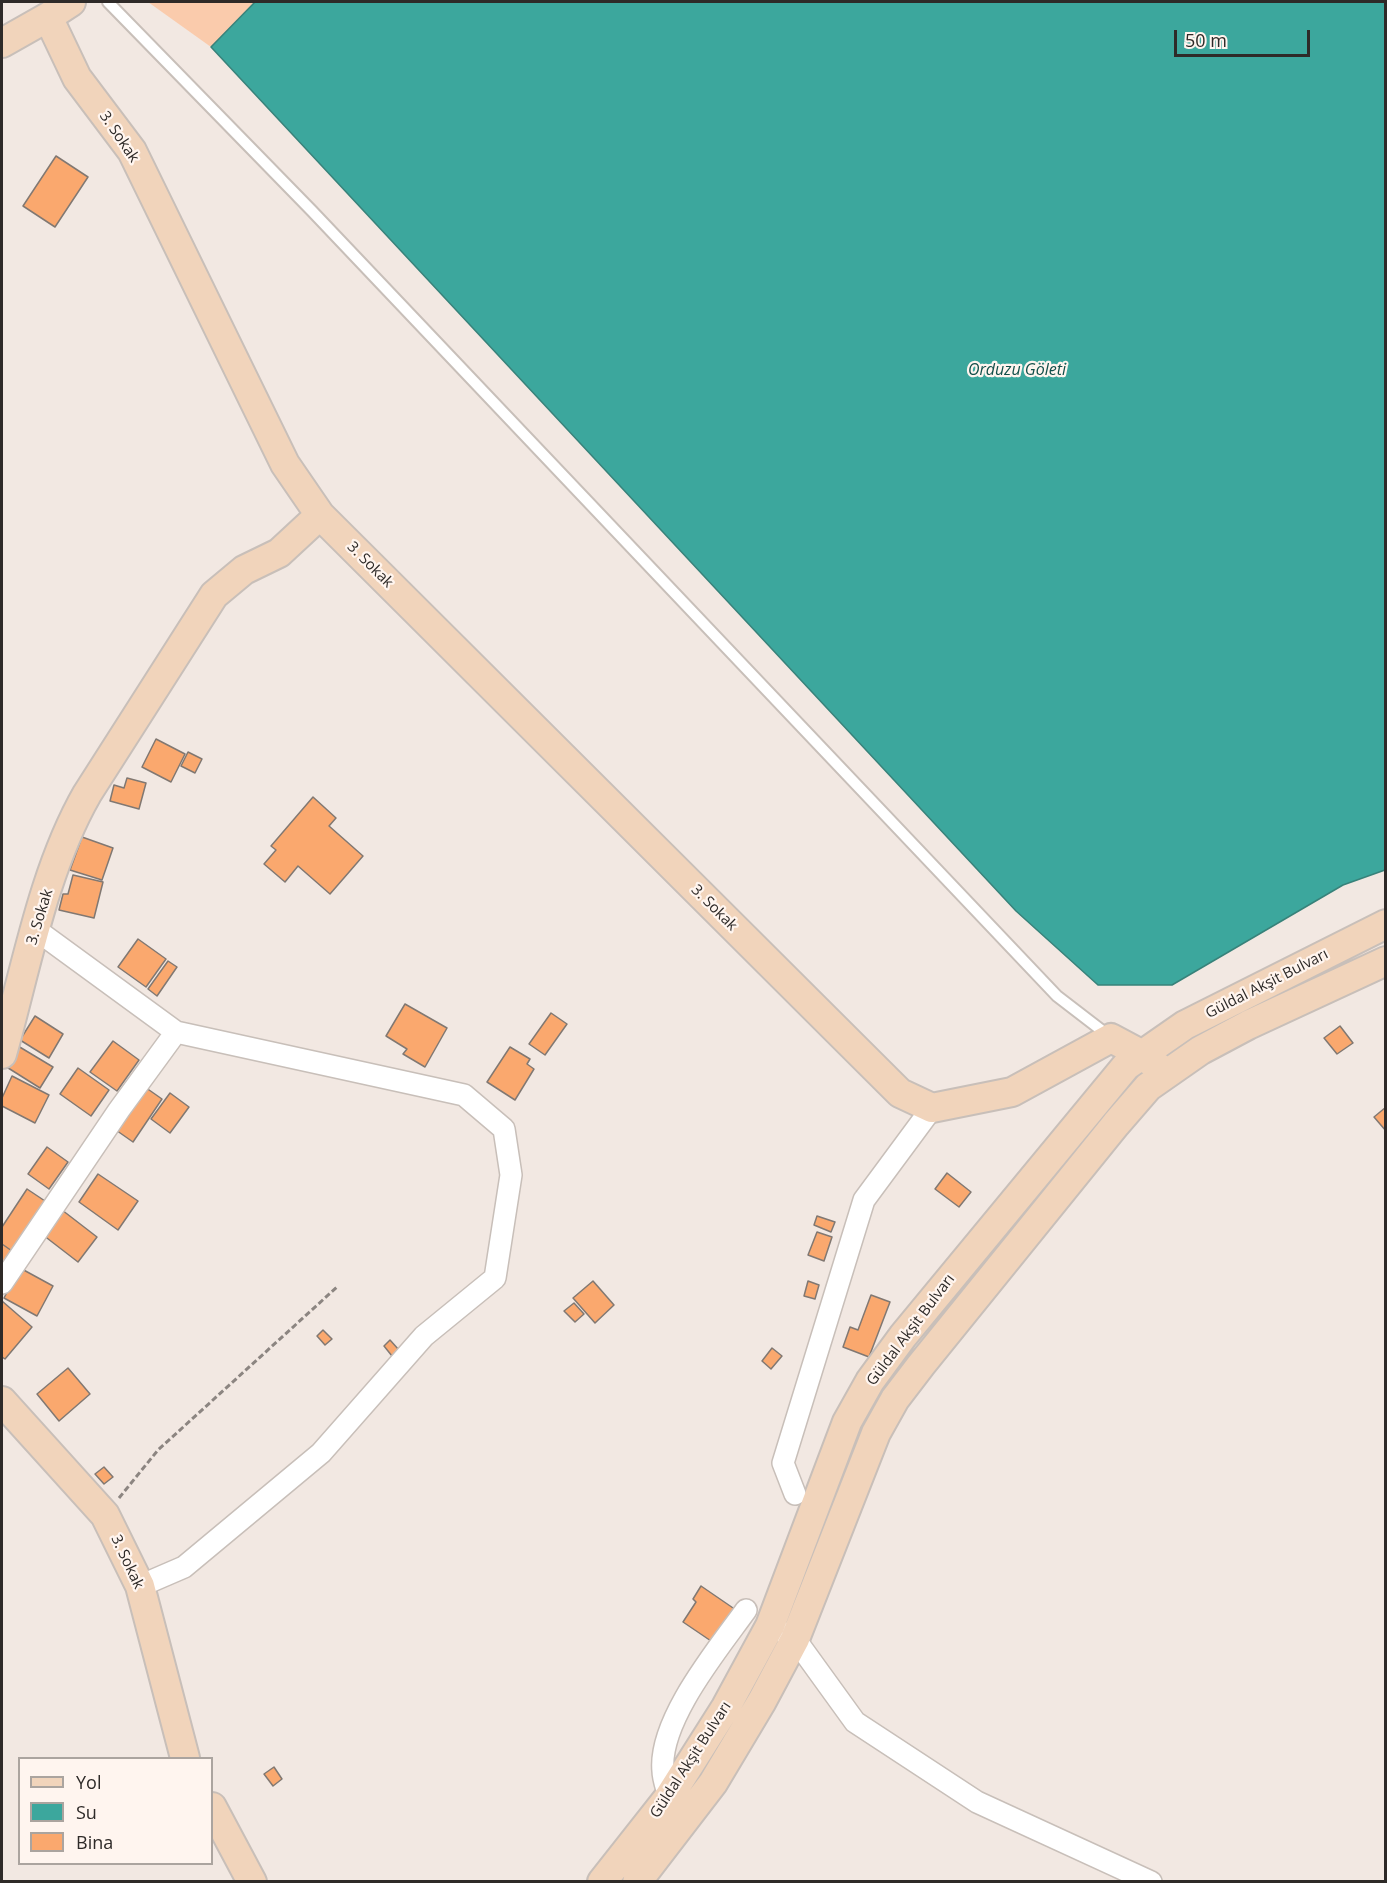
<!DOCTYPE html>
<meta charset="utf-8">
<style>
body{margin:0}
#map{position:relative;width:1387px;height:1883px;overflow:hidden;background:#f2e8e2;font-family:"Open Sans",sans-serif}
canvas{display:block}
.frame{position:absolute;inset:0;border:3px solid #2e2a28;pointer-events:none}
.legend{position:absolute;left:18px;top:1757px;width:195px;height:108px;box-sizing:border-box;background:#fff5ef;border:2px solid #aba49f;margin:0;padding:8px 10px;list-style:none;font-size:18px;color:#2e2a28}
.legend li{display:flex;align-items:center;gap:12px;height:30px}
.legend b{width:30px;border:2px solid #aba49f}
.scale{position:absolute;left:1174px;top:30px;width:136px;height:27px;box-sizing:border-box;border:3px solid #2e2a28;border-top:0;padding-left:8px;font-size:18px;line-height:21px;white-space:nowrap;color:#2e2a28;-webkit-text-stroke:4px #fff5ef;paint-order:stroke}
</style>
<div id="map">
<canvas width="1387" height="1883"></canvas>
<div class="frame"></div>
<ul class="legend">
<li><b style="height:8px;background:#f1d4bb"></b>Yol</li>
<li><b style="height:16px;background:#3ca79d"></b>Su</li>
<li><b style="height:16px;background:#faa86e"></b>Bina</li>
</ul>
<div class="scale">50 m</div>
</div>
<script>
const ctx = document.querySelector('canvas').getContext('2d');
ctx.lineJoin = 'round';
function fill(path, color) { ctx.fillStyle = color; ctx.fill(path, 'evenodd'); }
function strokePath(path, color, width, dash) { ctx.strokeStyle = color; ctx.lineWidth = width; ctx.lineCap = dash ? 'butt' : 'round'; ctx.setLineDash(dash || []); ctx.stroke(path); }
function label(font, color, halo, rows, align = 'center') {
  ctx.font = font + ' "Open Sans",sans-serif'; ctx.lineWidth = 4.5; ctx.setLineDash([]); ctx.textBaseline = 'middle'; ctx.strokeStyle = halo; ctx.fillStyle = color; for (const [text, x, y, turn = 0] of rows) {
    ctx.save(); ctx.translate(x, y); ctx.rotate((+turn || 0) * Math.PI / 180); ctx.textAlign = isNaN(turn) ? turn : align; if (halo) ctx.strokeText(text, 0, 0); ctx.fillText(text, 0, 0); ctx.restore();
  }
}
fill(new Path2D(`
 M148,2H255L211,47Z`), '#facbac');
const water = new Path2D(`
 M255,2H1385V870L1343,885L1172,985H1098L1016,911L211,47Z`);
fill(water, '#3ca79d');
strokePath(water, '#38827a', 1.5);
const building = new Path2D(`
 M56,156L88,177L55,227L23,206Z
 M156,739L185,754L171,782L142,767Z
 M188,752L202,759L195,773L181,766Z
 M127,778L146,783L139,809L110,801L114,785L124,788Z
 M313,797L336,818L329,826L363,856L330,894L298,866L285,882L264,864L276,850L271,846Z
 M82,837L113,848L102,880L70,870Z
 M73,875L103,882L94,918L59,910L63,894H68Z
 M138,939L166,959L146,987L118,967Z
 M168,961L177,967L157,996L148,989Z
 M405,1004L447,1028L425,1067L403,1054L407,1049L386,1036Z
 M551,1013L567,1024L545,1055L529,1044Z
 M35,1016L63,1034L49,1058L20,1040Z
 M1340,1026L1353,1043L1337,1054L1324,1038Z
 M113,1041L139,1060L117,1091L90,1072Z
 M18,1046L53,1067L40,1088L5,1066Z
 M510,1047L530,1059L527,1064L534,1069L515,1100L487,1082Z
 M78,1068L109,1090L91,1116L60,1094Z
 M12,1076L49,1095L35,1123L2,1106V1098Z
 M142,1085L162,1099L133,1142L113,1128Z
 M170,1093L189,1107L170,1133L151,1119Z
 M1386,1107V1131L1374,1117Z
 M47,1147L68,1162L49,1189L28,1174Z
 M947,1173L971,1192L959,1207L935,1189Z
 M98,1174L138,1201L118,1230L79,1202Z
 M27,1189L45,1201L12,1251L2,1244V1227Z
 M62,1210L97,1237L78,1262L43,1235Z
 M817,1216L835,1222L831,1232L814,1225Z
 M817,1232L832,1237L824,1261L808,1255Z
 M2,1244L12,1251L3,1265L2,1264Z
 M20,1268L53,1286L37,1316L4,1298Z
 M593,1281L614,1305L595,1323L573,1298Z
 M808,1281L819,1285L815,1299L804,1296Z
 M871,1295L890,1302L869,1357L843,1347L850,1327L858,1330Z
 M2,1301L32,1327L5,1359L2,1357Z
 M574,1303L584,1314L575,1322L564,1311Z
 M323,1330L332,1339L325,1345L317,1336Z
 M390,1340L399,1350L392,1356L384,1346Z
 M772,1348L782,1356L771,1369L762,1361Z
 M68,1368L90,1394L59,1421L37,1394Z
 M104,1467L113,1477L104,1484L95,1474Z
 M701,1586L736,1610L714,1643L683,1622L696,1602L693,1599Z
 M274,1767L282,1779L273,1786L264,1774Z`);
fill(building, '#faa86e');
strokePath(building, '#817872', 1.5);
const lane = new Path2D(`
 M108,2L312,211L1057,996L1109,1036`);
const street = new Path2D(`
 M35,929L176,1032L464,1095L504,1129L511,1175L495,1278L424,1336L321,1453L184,1567L140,1586
 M2,1283L119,1110L176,1032
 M795,1494L783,1463L864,1200L932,1108
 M784,1633L795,1639L855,1722L977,1802L1151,1882
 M669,1797C667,1789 663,1779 663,1771C658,1721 718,1649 746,1610`);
const secondary = new Path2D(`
 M48,17L77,78L132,151L285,464L320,515L900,1093L932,1108L1012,1092L1111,1038L1141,1054L1166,1073
 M2,43L48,17L71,2
 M2,1054C26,969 43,871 87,794L214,595L244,570L279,553L320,515
 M2,1401L105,1515L140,1586L185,1758
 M212,1807L252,1882
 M602,1882L669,1797L726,1707L770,1626L847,1422L870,1381L903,1336L1126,1066L1185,1025L1386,924
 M637,1882L713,1783L762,1701L795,1639L876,1433L895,1399L921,1365L1116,1124L1148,1087L1201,1050L1248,1025L1386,961`);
strokePath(lane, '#c8bfb9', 14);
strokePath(street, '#c8bfb9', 24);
strokePath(secondary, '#c8bfb9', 32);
strokePath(new Path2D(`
 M119,1498L158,1450L337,1287`), '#8c8581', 3, [6, 3]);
strokePath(lane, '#fff', 10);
strokePath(street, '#fff', 21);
strokePath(secondary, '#f1d4bb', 28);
label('15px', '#2e2a28', '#fff5ef', [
 ["3. Sokak",119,137,56],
 ["3. Sokak",370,565,45],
 ["3. Sokak",714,908,45],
 ["3. Sokak",40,917,-73],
 ["Güldal Akşit Bulvarı",1267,984,-27],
 ["Güldal Akşit Bulvarı",911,1330,-53],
 ["3. Sokak",127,1562,65],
 ["Güldal Akşit Bulvarı",691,1760,-57]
]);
label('italic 16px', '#124f4a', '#fff5ef', [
 ["Orduzu Göleti",1017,370]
]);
</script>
